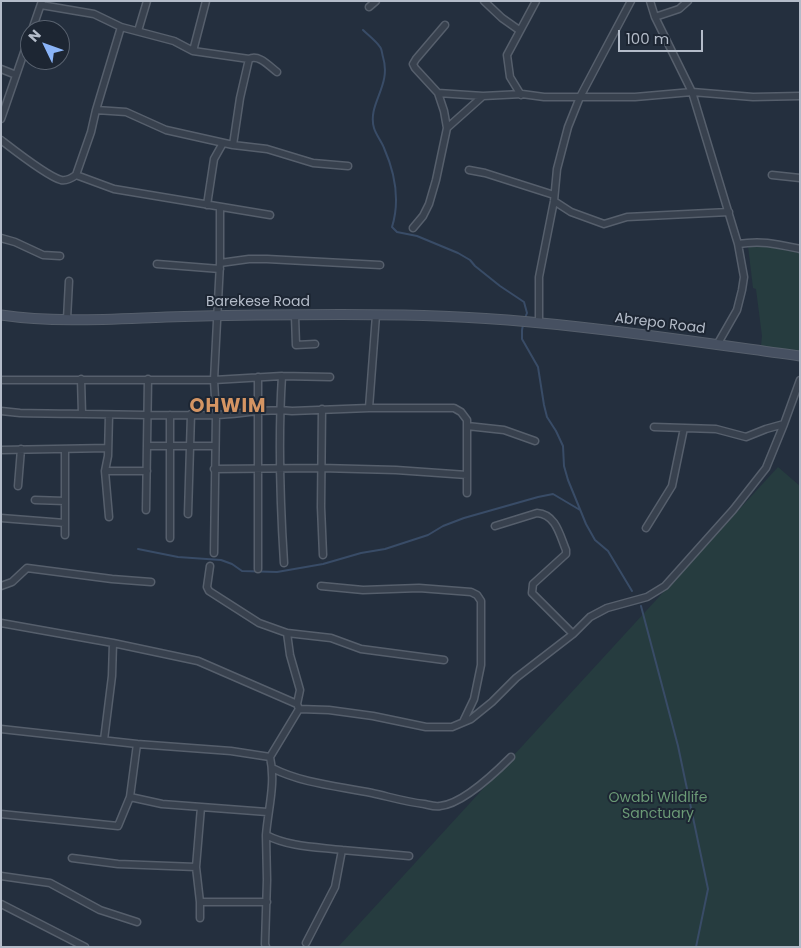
<!DOCTYPE html>
<style>
body{margin:0}
#map{position:relative;width:801px;height:948px;overflow:hidden;background:#242f3e;font-family:Poppins,sans-serif}
canvas{display:block}
.frame{position:absolute;inset:0;border:2px solid #b4bcc9;pointer-events:none}
.north{position:absolute;left:20px;top:20px;width:50px;height:50px;box-sizing:border-box;background:#1d2633;border:1px solid #59626f;border-radius:50%;rotate:312deg;font-size:14px;font-weight:700;line-height:20px;text-align:center;color:#b4bcc9}
.north::after{content:'';display:block;margin:auto;width:18px;height:22px;background:#8ab4f8;clip-path:polygon(50% 0,100% 100%,50% 72%,0 100%)}
.scale{position:absolute;left:618px;top:30px;width:85px;height:22px;box-sizing:border-box;border:2px solid #b4bcc9;border-top:0;padding-left:6px;font-size:15px;line-height:18px;white-space:nowrap;color:#b4bcc9;-webkit-text-stroke:4px #1d2633;paint-order:stroke}
</style>
<div id="map">
<canvas width="801" height="948"></canvas>
<div class="frame"></div>
<div class="north">N</div>
<div class="scale">100 m</div>
</div>
<script>
const ctx = document.querySelector('canvas').getContext('2d');
ctx.lineJoin = 'round';
function fill(path, color) { ctx.fillStyle = color; ctx.fill(path, 'evenodd'); }
function strokePath(path, color, width, dash) { ctx.strokeStyle = color; ctx.lineWidth = width; ctx.lineCap = dash ? 'butt' : 'round'; ctx.setLineDash(dash || []); ctx.stroke(path); }
function label(font, color, halo, rows, align = 'center') {
  ctx.font = font + ' Poppins,sans-serif'; ctx.lineWidth = 4; ctx.setLineDash([]); ctx.textBaseline = 'middle'; ctx.strokeStyle = halo; ctx.fillStyle = color; for (const [text, x, y, turn = 0] of rows) {
    ctx.save(); ctx.translate(x, y); ctx.rotate((+turn || 0) * Math.PI / 180); ctx.textAlign = isNaN(turn) ? turn : align; if (halo) ctx.strokeText(text, 0, 0); ctx.fillText(text, 0, 0); ctx.restore();
  }
}
fill(new Path2D(`
 M767,245L800,252V351L761,346L762,336L756,289L753,288L748,246Z
 M778,467L800,486V947H338Z`), '#263c3f');
strokePath(new Path2D(`
 M363,30C368,35 376,41 380,47C382,49 382,54 383,57C392,86 367,104 374,128C376,135 382,142 384,148C395,173 400,201 392,227L397,232L417,236L458,253L470,260L475,266L500,286L524,302L527,313L525,318
 M523,325L522,330V339L538,367L544,405L547,417L556,431L563,446L564,466L568,480L586,524L595,540L608,551L632,591
 M138,549L178,557L221,560L232,564L242,571L277,572L323,564L361,553L385,549L428,535L443,526L464,518L538,497L553,494L580,510
 M641,606L678,746L708,889L696,947`), '#394c67', 2);
const minor = new Path2D(`
 M484,1L502,18L519,30
 M650,1L655,17L692,92L738,244L744,277L742,290L737,310L717,345
 M41,5L94,14L121,27L174,41L193,51L249,59C259,54 269,66 277,72
 M369,7L376,1
 M655,17L679,9L688,1
 M445,25L416,59L413,64L415,68L438,93L483,96
 M32,30L42,1
 M138,31L147,1
 M193,51L206,1
 M1,69L16,75
 M438,93L444,111L447,128
 M521,95L510,77L507,55L536,1
 M96,110L121,27
 M1,119L30,35
 M1,140C14,150 47,176 61,180C67,181 72,178 76,175L91,132L96,110L126,112L166,130L233,145L267,149L313,163L348,166
 M233,145L240,98L249,59
 M469,170L485,173L554,195
 M76,175L114,189L270,215
 M772,175L800,178
 M554,201L571,212L604,224L627,217L729,212
 M207,205L214,159L223,143
 M413,228L423,216L429,204L436,180L447,128L483,96L522,94L544,97H635L692,92L753,97L800,96
 M1,238L15,242L43,255L60,256
 M738,244C762,240 777,244 800,249
 M220,263V208
 M157,264L220,269
 M295,316L296,345L315,344
 M67,319L69,281
 M539,323V277L554,201L557,169L568,127L580,97L598,63L631,1
 M282,376C278,439 280,501 284,563
 M258,377V569
 M81,379L82,414
 M1,380H214L282,376L330,377
 M369,408L376,315
 M322,409L321,507L323,555
 M1,411L20,413C85,414 150,416 216,415C241,414 267,408 292,411L369,408H454L461,412L467,420V493
 M109,415L108,456L105,471L109,517
 M170,415V538
 M467,426L504,430L535,441
 M654,427L716,429L746,437L766,429L784,424
 M148,446H214
 M1,450L108,448
 M214,469L321,468L396,470L467,475
 M105,471H147
 M18,486L21,449
 M35,500L65,501
 M146,510L148,379
 M188,514L191,414
 M1,518L65,523
 M495,526L537,513C556,514 560,536 566,550V554L533,584L532,593L573,634
 M646,528L672,486L684,428
 M65,535V449
 M214,553L216,415L214,380L220,263L249,259H267L380,265
 M210,566L207,587L209,591L259,623L287,633
 M1,586L12,582L27,568L112,579L151,582
 M321,586L363,590L419,588L471,592L477,595L481,601V665L474,699L463,722
 M1,623L113,643L198,661L297,704
 M299,709L329,710L373,716L426,727H452L471,719L492,702L516,678L573,634L590,617L607,608L647,597L665,586L733,510L766,468L784,424L800,380
 M1,729L137,744L231,751L270,757C276,783 268,809 266,835C289,847 317,847 342,850L335,887L306,943
 M104,740L112,676L113,643
 M270,757L299,709L297,704L300,690L290,655L287,633L331,638L361,649L444,660
 M272,768C304,784 338,786 372,793C390,797 406,802 424,804C429,805 435,807 440,806C463,804 495,773 511,757
 M130,797L162,804L267,812
 M1,814L118,826L130,797L137,744
 M266,835L267,880L265,944L266,947
 M342,850L409,856
 M72,858L118,864L196,867
 M1,876L50,883L100,910L137,922
 M200,902H267
 M1,904L85,947
 M200,918V902L196,867L201,807`);
const secondary = new Path2D(`
 M1,315C55,323 111,319 166,317C245,315 325,314 404,315C536,317 669,338 800,356`);
strokePath(minor, '#565f6c', 9);
strokePath(secondary, '#565f6c', 11);
strokePath(minor, '#38414e', 6);
strokePath(secondary, '#465061', 9);
label('14px', '#b4bcc9', '#1d2633', [
 ["Barekese Road",258,302],
 ["Abrepo Road",660,324,7]
]);
label('14px', '#6b9a76', '#1d2633', [
 ["Owabi Wildlife",658,798],
 ["Sanctuary",658,814]
]);
ctx.letterSpacing = '1px';
label('bold 19px', '#d59563', '#1d2633', [
 ["OHWIM",228,407]
]);
ctx.letterSpacing = '0px';
</script>
